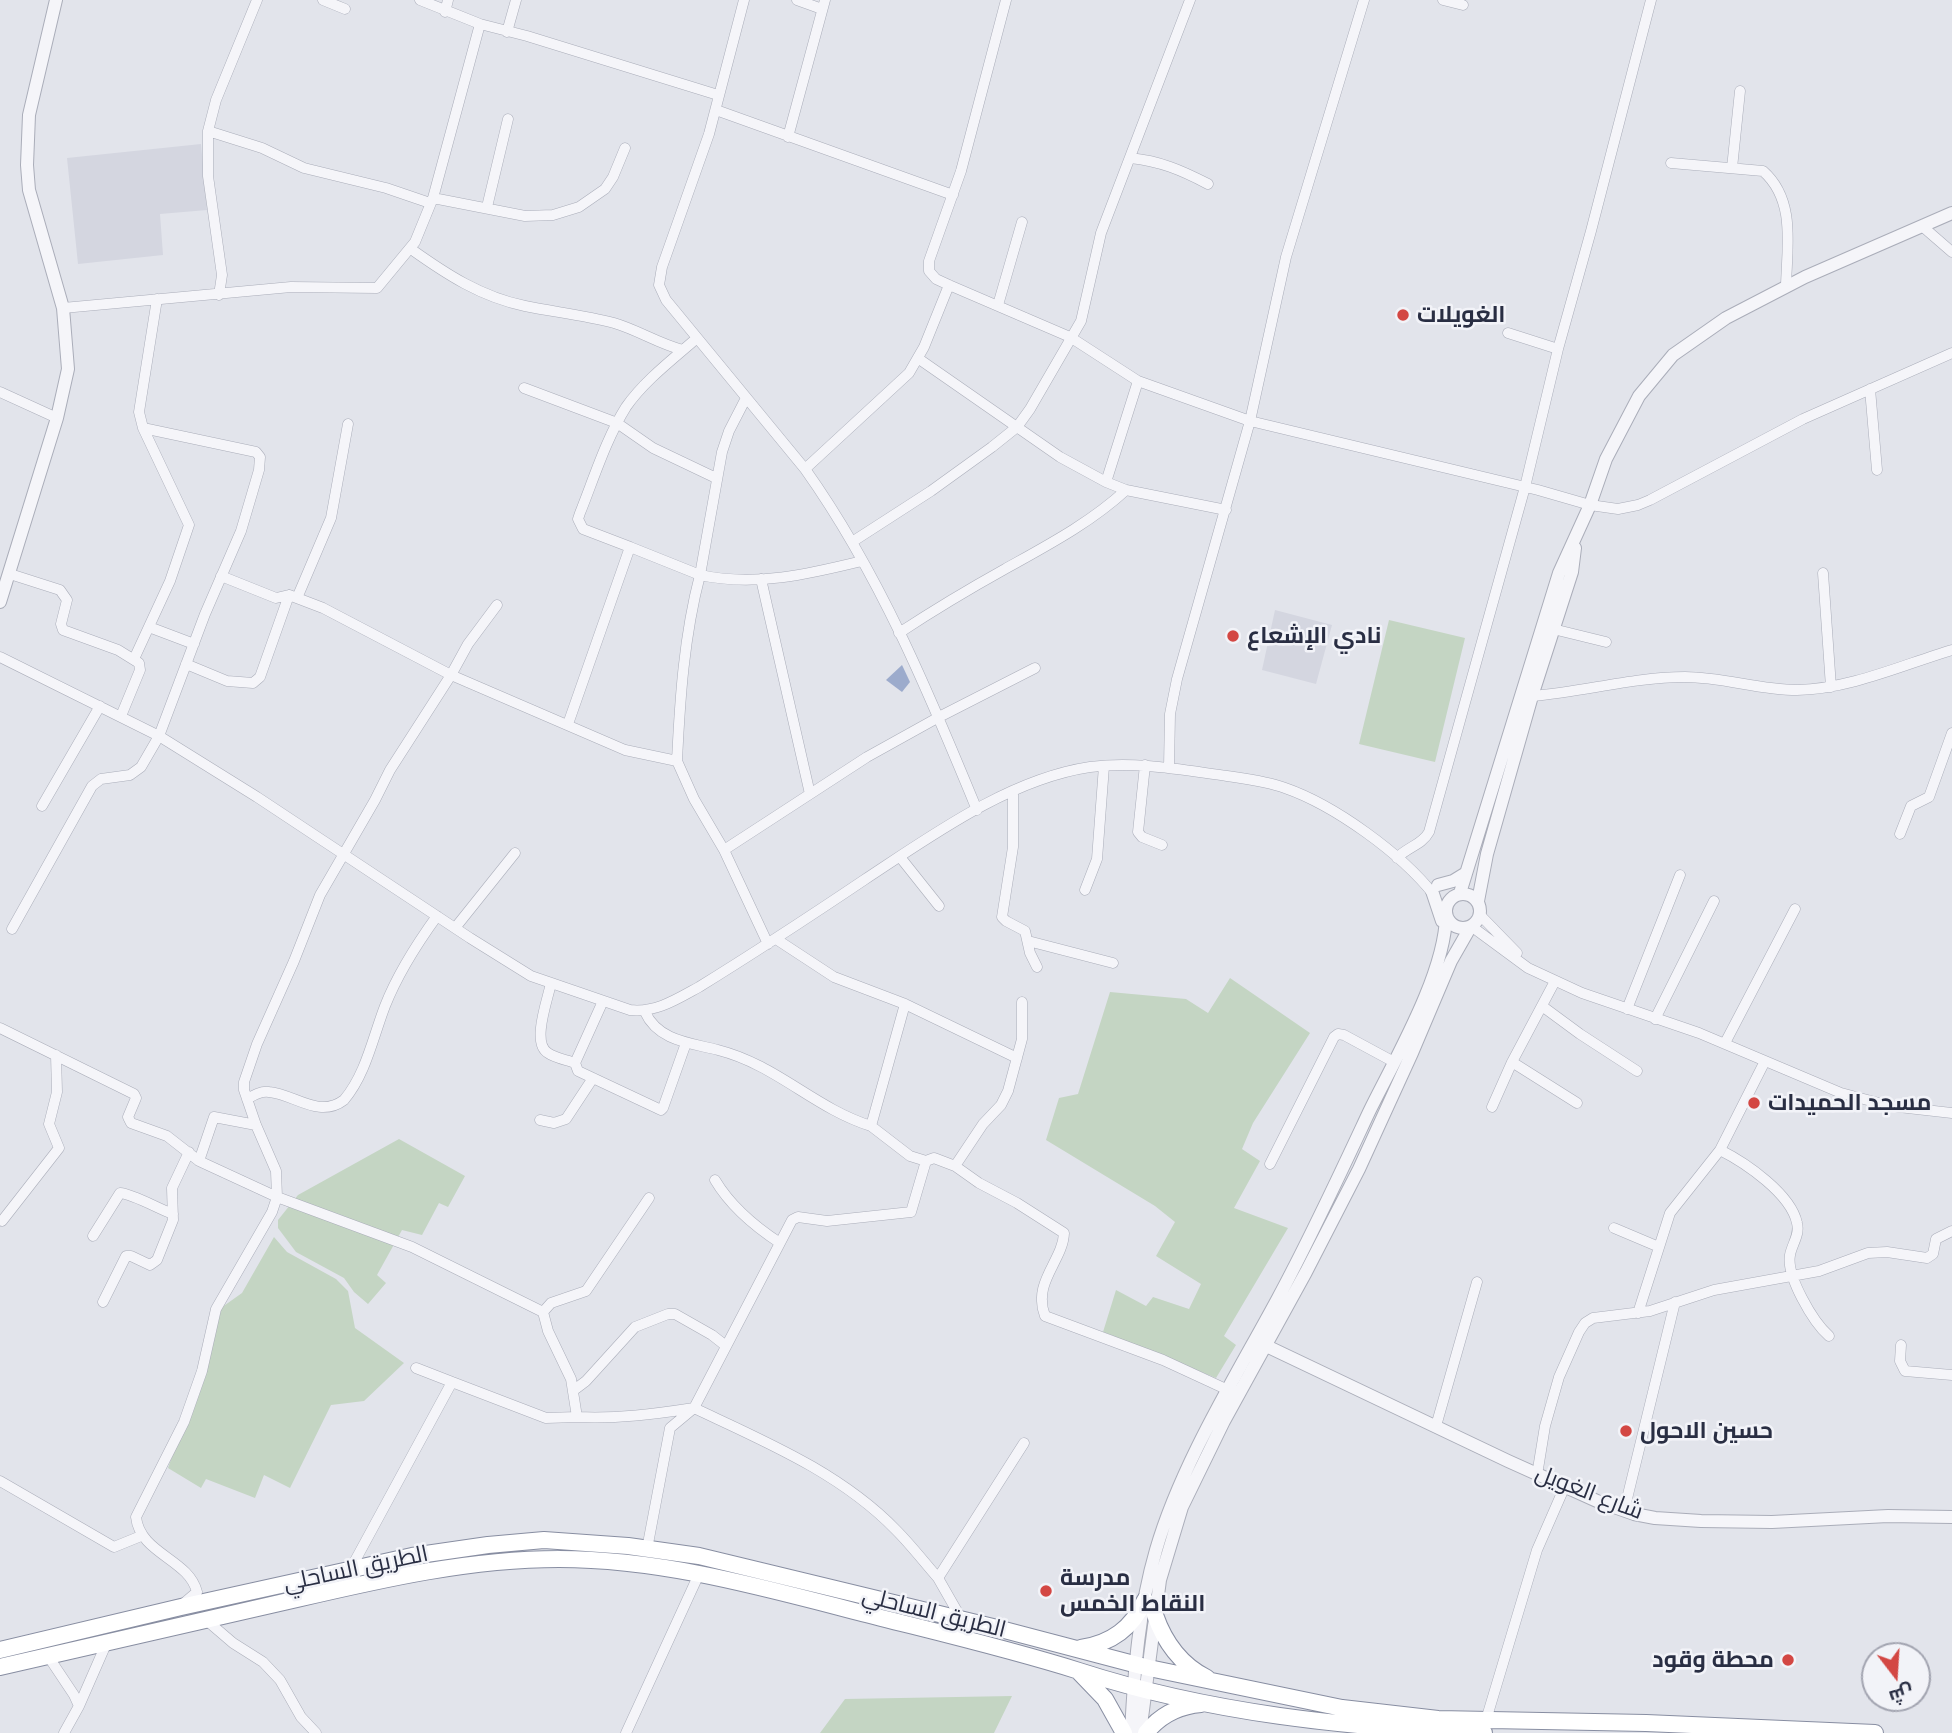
<!DOCTYPE html>
<meta charset="utf-8">
<style>
body{margin:0}
#map{position:relative;width:1952px;height:1733px;overflow:hidden;background:#e2e4eb;font-family:"Open Sans",Cairo,sans-serif}
canvas{display:block}
.north{position:absolute;left:1861px;top:1642px;width:70px;height:70px;box-sizing:border-box;background:#f2f3f8;border:2px solid #a2a4b0;border-radius:50%;rotate:163deg;font-size:19px;font-weight:700;line-height:28px;text-align:center;color:#292e43}
.north::after{content:'';display:block;margin:auto;width:24px;height:32px;background:#d34743;clip-path:polygon(50% 0,100% 100%,50% 72%,0 100%)}
</style>
<div id="map">
<canvas width="1952" height="1733"></canvas>
<div class="north">ش</div>
</div>
<script>
const ctx = document.querySelector('canvas').getContext('2d');
ctx.lineJoin = 'round';
function fill(path, color) { ctx.fillStyle = color; ctx.fill(path, 'evenodd'); }
function strokePath(path, color, width, dash) { ctx.strokeStyle = color; ctx.lineWidth = width; ctx.lineCap = dash ? 'butt' : 'round'; ctx.setLineDash(dash || []); ctx.stroke(path); }
function label(font, color, halo, rows, align = 'center') {
  ctx.font = font + ' "Open Sans",Cairo,sans-serif'; ctx.lineWidth = 5; ctx.setLineDash([]); ctx.textBaseline = 'middle'; ctx.strokeStyle = halo; ctx.fillStyle = color; for (const [text, x, y, turn = 0] of rows) {
    ctx.save(); ctx.translate(x, y); ctx.rotate((+turn || 0) * Math.PI / 180); ctx.textAlign = isNaN(turn) ? turn : align; if (halo) ctx.strokeText(text, 0, 0); ctx.fillText(text, 0, 0); ctx.restore();
  }
}
fill(new Path2D(`
 M201,144L207,210L160,214L163,255L78,264L67,158Z
 M1275,610L1332,625L1316,684L1262,670Z`), '#d4d6e0');
fill(new Path2D(`
 M1389,620L1465,638L1435,762L1359,744Z
 M1230,978L1310,1033L1253,1123L1242,1149L1260,1161L1234,1208L1288,1228L1224,1336L1236,1345L1216,1378L1103,1332L1116,1290L1146,1306L1153,1297L1189,1309L1201,1284L1156,1256L1175,1222L1155,1206L1046,1140L1059,1098L1078,1094L1110,992L1186,999L1208,1013Z
 M399,1139L465,1176L448,1207L439,1203L422,1235L402,1230L377,1275L386,1283L368,1304L354,1292L344,1278L296,1252L278,1228V1220L298,1195Z
 M274,1237L287,1252L336,1279L348,1291L355,1328L404,1363L364,1401L331,1405L290,1488L264,1475L255,1498L206,1479L201,1488L168,1468L200,1377L218,1310L242,1293Z
 M1012,1696L994,1733H820L845,1699Z`), '#c4d5c3');
fill(new Path2D(`
 M902,665L910,682L902,692L886,680Z`), '#9cabcc');
const minor = new Path2D(`
 M323,0L345,9
 M420,0L480,24L527,36L718,95
 M744,0L709,134L662,267L659,285L666,300L805,469C879,573 929,693 977,810
 M797,0L822,9
 M1006,0L961,171L929,261V271L936,279L949,285L1070,337L1138,381L1250,421L1538,490L1590,505L1618,509L1638,505L1650,500L1803,419L1952,353
 M1443,0L1463,5
 M445,12L448,0
 M507,32L516,0
 M716,110L953,195
 M208,131L262,148L304,168L386,188L430,203
 M788,137L825,0
 M1130,158C1160,161 1181,170 1208,184
 M1671,163L1763,171C1796,200 1787,246 1786,286
 M1732,168L1740,91
 M433,198L525,216L553,215L579,207L605,189L613,177L625,148
 M487,207L508,119
 M1922,226L1952,252
 M411,249C446,274 481,297 525,306C554,312 584,315 614,323C638,330 659,344 683,350
 M219,295L222,275L208,176V131L216,100L257,0
 M998,305L1022,222
 M63,308L291,287L377,288L415,242L433,198L480,24
 M1508,333L1558,349
 M919,359L1060,457L1106,482L1126,490L1226,510
 M524,388L617,423L653,448L716,478
 M1870,389L1877,470
 M0,392L57,418
 M805,469L909,373L924,347L949,285
 M1106,482L1138,381
 M852,542L931,491L992,447L1017,427L1030,409L1081,321L1101,233L1190,0
 M630,547L583,529L578,519L580,513C594,478 606,439 626,407C644,381 673,359 697,338
 M1823,573L1831,687
 M10,574L60,590L67,600L61,624L63,630L118,650L139,663L140,670L121,716
 M221,576L276,598L289,595L323,608L451,675L625,750L677,761C680,698 684,636 700,575C755,587 809,574 862,561
 M761,579L810,794
 M297,598L331,518L348,424
 M497,605L468,644L451,675L390,770L375,800L320,895L294,961L257,1044L244,1082V1090L256,1125L276,1171L277,1197L412,1247L543,1312
 M149,627L194,644
 M1553,629L1606,642
 M899,633C934,610 969,589 1005,569C1048,545 1090,523 1126,490
 M0,657L159,736L257,797L470,938L531,976L630,1010C656,1013 677,999 699,987C754,953 809,917 864,880C931,836 1009,779 1090,767C1137,761 1182,770 1227,776C1247,779 1266,781 1285,788C1334,805 1401,853 1434,895
 M134,659L170,581L189,525L143,428
 M186,664L227,681L253,683L260,677L289,595
 M1532,696C1584,692 1633,677 1685,677C1723,677 1759,690 1797,690C1850,689 1902,665 1952,650
 M568,724L630,547L700,575L722,452L729,431L746,398
 M677,761L694,799L724,850L768,944
 M1145,765L1138,832L1142,837L1162,845
 M1169,767L1170,714L1177,679L1250,421L1286,257L1364,0
 M1013,791V847L1002,917L1006,921L1025,931L1030,953L1037,967
 M42,806L100,706
 M1900,834L1911,806L1929,797L1952,733
 M724,850L867,757L939,717L1035,668
 M900,857L939,906
 M1397,858C1407,847 1422,845 1429,832L1525,487L1558,349L1591,231L1651,0
 M1085,890L1097,859L1104,766
 M1480,915L1517,953
 M1471,926L1528,968L1582,993L1699,1033L1841,1093L1890,1106L1952,1113
 M455,928L515,853
 M12,929L92,786L101,779L130,775L141,767L159,736L205,614L241,531L259,470L260,457L256,452L143,428L139,412L157,299
 M1028,941L1113,963
 M551,983C548,999 531,1043 548,1053C555,1058 567,1060 575,1063
 M603,1001L575,1063L578,1071L661,1110L663,1108L686,1043
 M905,1004L1017,1058
 M1542,1006L1580,1034L1637,1071
 M1627,1009L1680,875
 M645,1012C658,1041 691,1043 718,1050C777,1065 814,1108 871,1126L905,1004L834,977L776,939
 M1655,1019L1714,901
 M0,1028L134,1094L136,1098L128,1117L131,1123L167,1136L199,1161L277,1197L272,1212L216,1309L202,1371L184,1422L136,1517C140,1554 189,1559 197,1592L184,1603
 M1725,1043L1795,909
 M1512,1062L1577,1103
 M247,1099C254,1095 261,1091 269,1092C294,1094 319,1119 344,1100C366,1074 373,1037 385,1006C398,973 416,945 437,916
 M1492,1107L1512,1062L1555,981
 M540,1120L554,1123L566,1119L593,1078
 M871,1126L910,1156L926,1161L934,1158L955,1166L983,1124L1001,1105L1008,1091L1022,1039V1002
 M1720,1150C1746,1163 1791,1194 1797,1223C1800,1235 1792,1244 1790,1255C1786,1276 1813,1322 1829,1336
 M199,1161L214,1117L256,1125
 M926,1161L911,1212L827,1221L798,1217L792,1220L694,1408C764,1441 841,1473 896,1530C911,1545 924,1562 938,1578
 M1270,1164L1334,1037L1338,1034L1344,1035L1394,1062
 M955,1166L979,1183L1017,1203L1064,1233C1063,1261 1032,1282 1045,1316L1163,1360L1228,1390
 M715,1180C731,1207 754,1226 780,1243
 M2,1221L59,1148L49,1124L57,1092L56,1055
 M1614,1228L1659,1247
 M93,1236L120,1193C133,1194 159,1209 173,1214
 M103,1302L126,1256H131L150,1265L157,1260L173,1220L172,1188L189,1152
 M1638,1313L1670,1213L1720,1150L1764,1063
 M1901,1345L1900,1361L1905,1371L1952,1375
 M452,1382L546,1418L577,1417L571,1379L548,1331L543,1312L551,1303L586,1291L649,1198
 M574,1390L586,1381L635,1327L668,1314H675L712,1335L726,1346
 M577,1417C617,1419 655,1414 694,1408L670,1428L647,1549
 M1436,1426L1477,1282
 M1537,1475L1545,1426L1559,1377L1579,1332L1585,1323L1593,1318L1650,1311L1714,1290L1819,1271L1868,1253L1887,1252L1927,1258L1933,1254L1936,1239L1952,1231
 M0,1481L114,1547L141,1536
 M1624,1511L1675,1302
 M350,1570L452,1382L416,1368
 M205,1619L233,1643L263,1662L280,1680L301,1717L316,1733
 M962,1620L938,1578L1024,1443
 M48,1656L74,1695L79,1706L64,1733
 M79,1706L107,1642
 M1486,1720L1537,1550L1565,1486
 M626,1733L699,1574`);
const tertiary = new Path2D(`
 M0,602L57,418L68,369L63,308L29,190L27,165L29,115L56,0
 M1438,885L1453,881L1466,873
 M1432,891L1442,921
 M1460,893L1559,573L1590,505L1606,459L1639,396L1673,355L1726,318L1805,277L1952,213
 M1446 911a17 17 0 1 1 34 0a17 17 0 1 1-34 0Z
 M1478,901L1487,854L1532,696L1572,572L1575,548
 M1258,1342L1508,1461L1597,1501L1634,1514L1655,1518L1701,1521L1772,1522L1888,1516L1952,1517
 M1131,1733C1134,1672 1139,1608 1156,1550C1181,1464 1236,1376 1278,1298C1311,1237 1340,1174 1369,1112C1395,1059 1445,974 1446,916
 M1140,1733L1160,1580L1182,1507L1224,1421L1306,1272L1359,1169L1412,1053L1451,961L1471,926`);
const trunk = new Path2D(`
 M1155,1615C1164,1641 1181,1665 1207,1678
 M1081,1648C1112,1643 1132,1628 1145,1600
 M0,1650L181,1607L412,1556L488,1545L544,1540L628,1546L699,1556L993,1627L1149,1668L1342,1708L1438,1719L1646,1723L1875,1733
 M0,1667C99,1644 198,1621 297,1599C383,1579 470,1559 559,1559C661,1559 761,1587 858,1612C932,1631 1006,1648 1079,1671C1209,1713 1348,1728 1484,1733
 M1080,1673L1105,1699L1124,1733
 M1146,1733C1160,1715 1178,1706 1201,1704`);
strokePath(minor, '#aaadb9', 11);
strokePath(tertiary, '#aaadb9', 14);
strokePath(trunk, '#888ea2', 18);
strokePath(minor, '#f5f5f9', 10);
strokePath(tertiary, '#f5f5f9', 12);
strokePath(trunk, '#fff', 16);
for (const [x, y, r, color] of [
 [1403,315,7,"#d34743"],
 [1233,636,7,"#d34743"],
 [1754,1103,7,"#d34743"],
 [1626,1431,7,"#d34743"],
 [1046,1591,7,"#d34743"],
 [1788,1660,7,"#d34743"]
]) { const dot = new Path2D(); dot.arc(x, y, r, 0, 2 * Math.PI); ctx.fillStyle = color; ctx.fill(dot); strokePath(dot, '#f2f3f8', 2.5); }
label('bold 23px', '#292e43', '#f2f3f8', [
 ["الغويلات",1417,315],
 ["نادي الإشعاع",1247,636],
 ["مسجد الحميدات",1768,1103],
 ["حسين الاحول",1640,1431],
 ["مدرسة",1060,1578],
 ["النقاط الخمس",1060,1604],
 ["محطة وقود",1774,1660,"right"]
], 'left');
label('23px', '#292e43', '#f2f3f8', [
 ["شارع الغويل",1589,1493,21],
 ["الطريق الساحلي",356,1569,-12],
 ["الطريق الساحلي",934,1613,14]
]);
</script>
